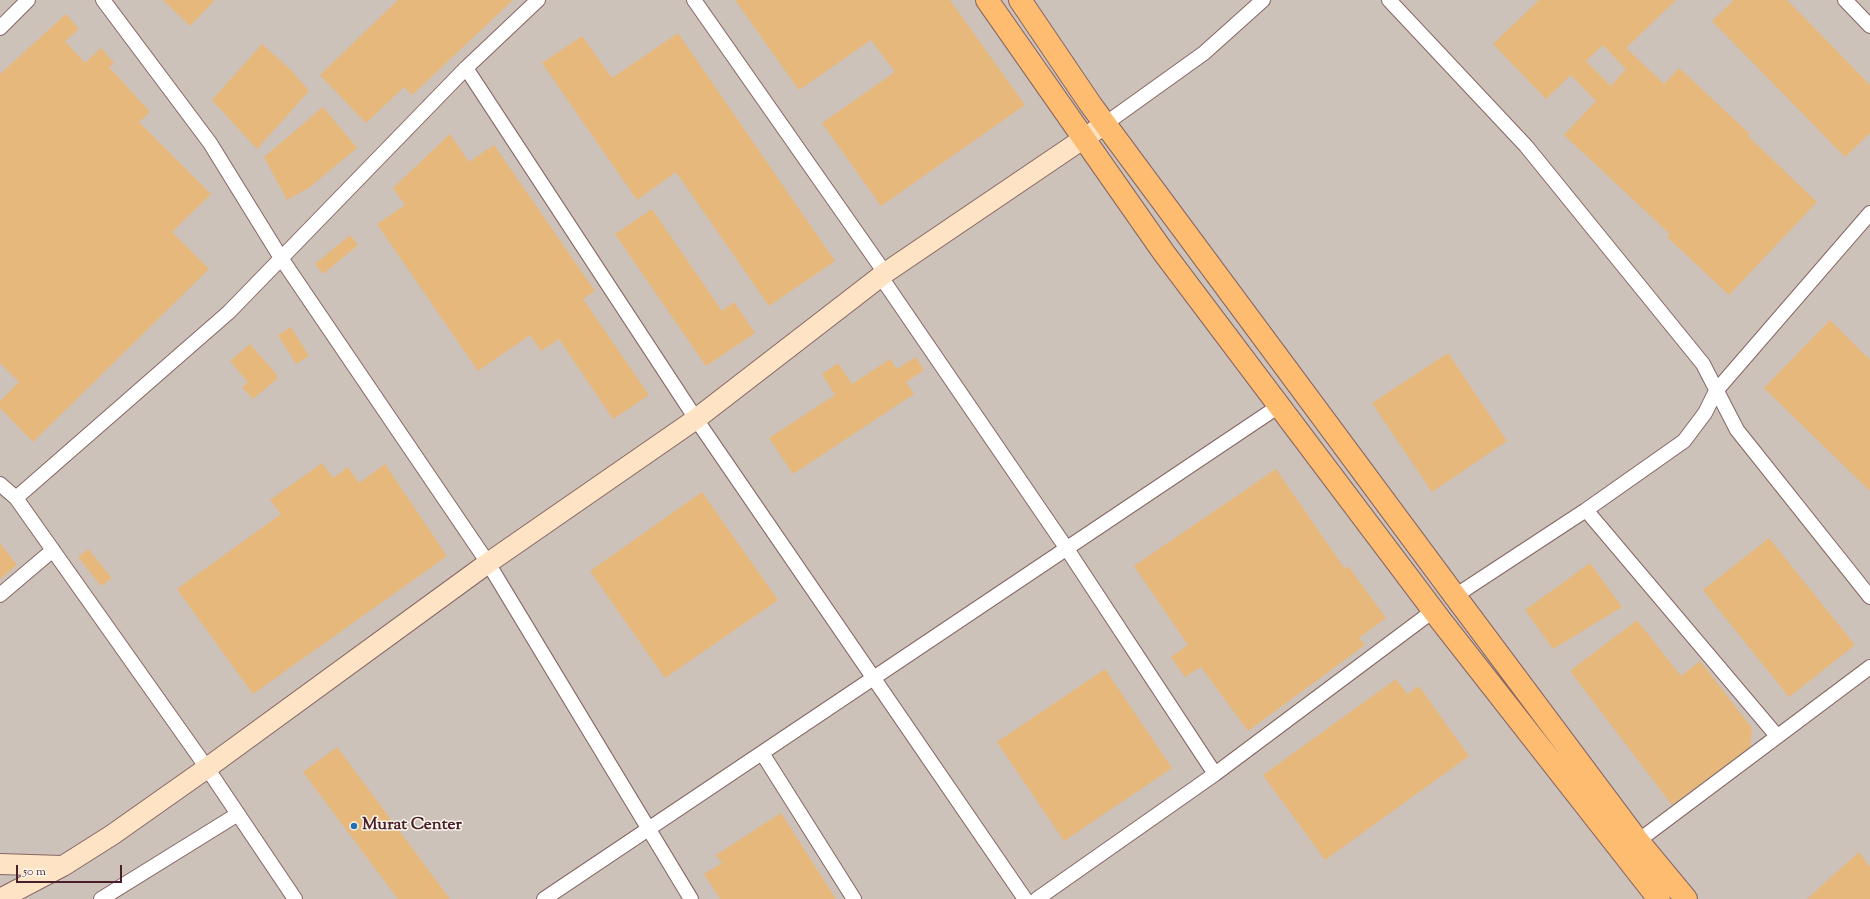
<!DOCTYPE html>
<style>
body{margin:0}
#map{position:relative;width:1870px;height:899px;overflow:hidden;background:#f6e6cf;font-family:"Sorts Mill Goudy",serif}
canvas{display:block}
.scale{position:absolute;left:16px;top:865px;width:106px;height:18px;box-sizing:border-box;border:2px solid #4a1f2b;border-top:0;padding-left:5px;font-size:12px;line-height:14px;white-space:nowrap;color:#4a1f2b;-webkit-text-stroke:3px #fbf7ec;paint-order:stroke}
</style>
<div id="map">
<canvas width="1870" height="899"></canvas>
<div class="scale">50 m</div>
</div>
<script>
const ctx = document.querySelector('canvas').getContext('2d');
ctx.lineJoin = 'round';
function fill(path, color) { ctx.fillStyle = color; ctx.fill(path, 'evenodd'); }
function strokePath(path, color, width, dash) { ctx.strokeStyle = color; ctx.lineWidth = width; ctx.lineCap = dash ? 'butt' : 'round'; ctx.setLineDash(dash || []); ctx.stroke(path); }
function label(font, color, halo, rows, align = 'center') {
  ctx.font = font + ' "Sorts Mill Goudy",serif'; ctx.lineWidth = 3; ctx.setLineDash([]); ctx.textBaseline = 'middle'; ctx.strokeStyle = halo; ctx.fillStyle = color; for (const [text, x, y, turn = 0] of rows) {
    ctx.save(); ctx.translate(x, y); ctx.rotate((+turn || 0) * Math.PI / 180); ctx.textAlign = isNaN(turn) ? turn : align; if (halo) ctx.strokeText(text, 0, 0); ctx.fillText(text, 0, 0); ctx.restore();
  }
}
fill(new Path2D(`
 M0,0H1870V899H0Z`), '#cdc2b9');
fill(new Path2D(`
 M163,0H215L190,26Z
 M398,0H513L412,95L404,87L366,123L320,75Z
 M735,0H950L1025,105L881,206L822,123L895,72L871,40L799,90Z
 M1539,0H1676L1626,48L1664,84L1679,68L1750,134L1748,136L1817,202L1729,295L1667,237L1670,234L1564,135L1596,101L1571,75L1546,99L1493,44ZM1603,45L1626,69L1611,86L1586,61Z
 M1734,0H1787L1870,85V133L1845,157L1712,21Z
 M66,14L79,29L65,41L85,63L101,48L114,63L109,67L150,112L139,122L211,194L172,232L209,269L33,442L0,408V401L19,382L0,363V74Z
 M678,33L835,261L769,306L676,172L637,200L542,63L582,36L612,78Z
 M262,44L292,71L309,91L257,149L212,100Z
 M323,107L357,148L310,187L287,200L264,157Z
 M450,134L469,162L494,145L595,291L583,299L649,395L613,419L559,339L541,351L530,335L478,371L377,224L405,205L393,188Z
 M652,209L722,311L734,302L755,333L706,366L615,234Z
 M350,235L358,245L323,274L315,264Z
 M1830,320L1870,360V491L1764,388Z
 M291,327L309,356L296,364L278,335Z
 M250,344L277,375V379L253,399L242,387L248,382L230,361Z
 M1448,353L1507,441L1432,492L1372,403Z
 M916,357L924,370L906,382L914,394L793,474L769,438L835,395L822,374L838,363L852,384L890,359L897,369Z
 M322,463L333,478L348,467L359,483L385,464L447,556L253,694L177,589L281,514L270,500Z
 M1276,469L1345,569L1348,566L1386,618L1359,638L1365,645L1248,731L1201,667L1185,677L1171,657L1188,645L1134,566Z
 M702,492L778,600L665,678L590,571Z
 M1769,538L1855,645L1789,697L1703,590Z
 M0,543L17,565L0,579Z
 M88,549L112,578L101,586L78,557Z
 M1590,563L1622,607L1553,649L1525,610Z
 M1637,620L1681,676L1700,661L1752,728L1750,747L1672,805L1570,671Z
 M1105,669L1172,768L1064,841L997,742Z
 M1396,679L1407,694L1419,686L1469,756L1325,860L1263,775Z
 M337,747L450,899H398L303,772Z
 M781,813L836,899H720L704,874L722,863L716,855Z
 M1859,852L1870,867V899H1807Z`), '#e7b87c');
const street = new Path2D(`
 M103,0L210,143L281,258L488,563L691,899
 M694,0L885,273
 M1389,0L1526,146L1703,364L1737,430L1870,597
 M1845,0L1870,26
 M0,28L28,0
 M466,68L696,419L1025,899
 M1105,124L1204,53L1263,0
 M881,277L1067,549L1215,774
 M0,484L16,498L207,768L295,899
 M16,498L229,312L466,68L538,0
 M1586,510L1777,736
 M0,595L53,550
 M1455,596L1586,510L1684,441L1705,413L1716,391L1870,213
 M762,753L854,899
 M1638,841L1870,667
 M101,899L238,814
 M544,899L1279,406
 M1037,899L1215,774L1433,611`);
const secondary = new Path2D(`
 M0,864L61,866
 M0,899L63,866L112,835L207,768L488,563L696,419L885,273L1105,124`);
const primary = new Path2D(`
 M987,0L1164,253L1442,622L1659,899
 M1020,0L1091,105L1455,596L1638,841L1686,899`);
strokePath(street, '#866564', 16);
strokePath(secondary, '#866564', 22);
strokePath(primary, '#866564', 24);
strokePath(street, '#fff', 14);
strokePath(secondary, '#fee4c5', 20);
strokePath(primary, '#fdbc6f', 22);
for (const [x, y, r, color] of [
 [354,826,4,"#1f6fb2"]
]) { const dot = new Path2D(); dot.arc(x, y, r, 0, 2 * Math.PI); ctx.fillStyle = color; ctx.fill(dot); strokePath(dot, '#fbf7ec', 1.5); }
label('bold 17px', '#4a1f2b', '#fbf7ec', [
 ["Murat Center",362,826]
], 'left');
</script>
